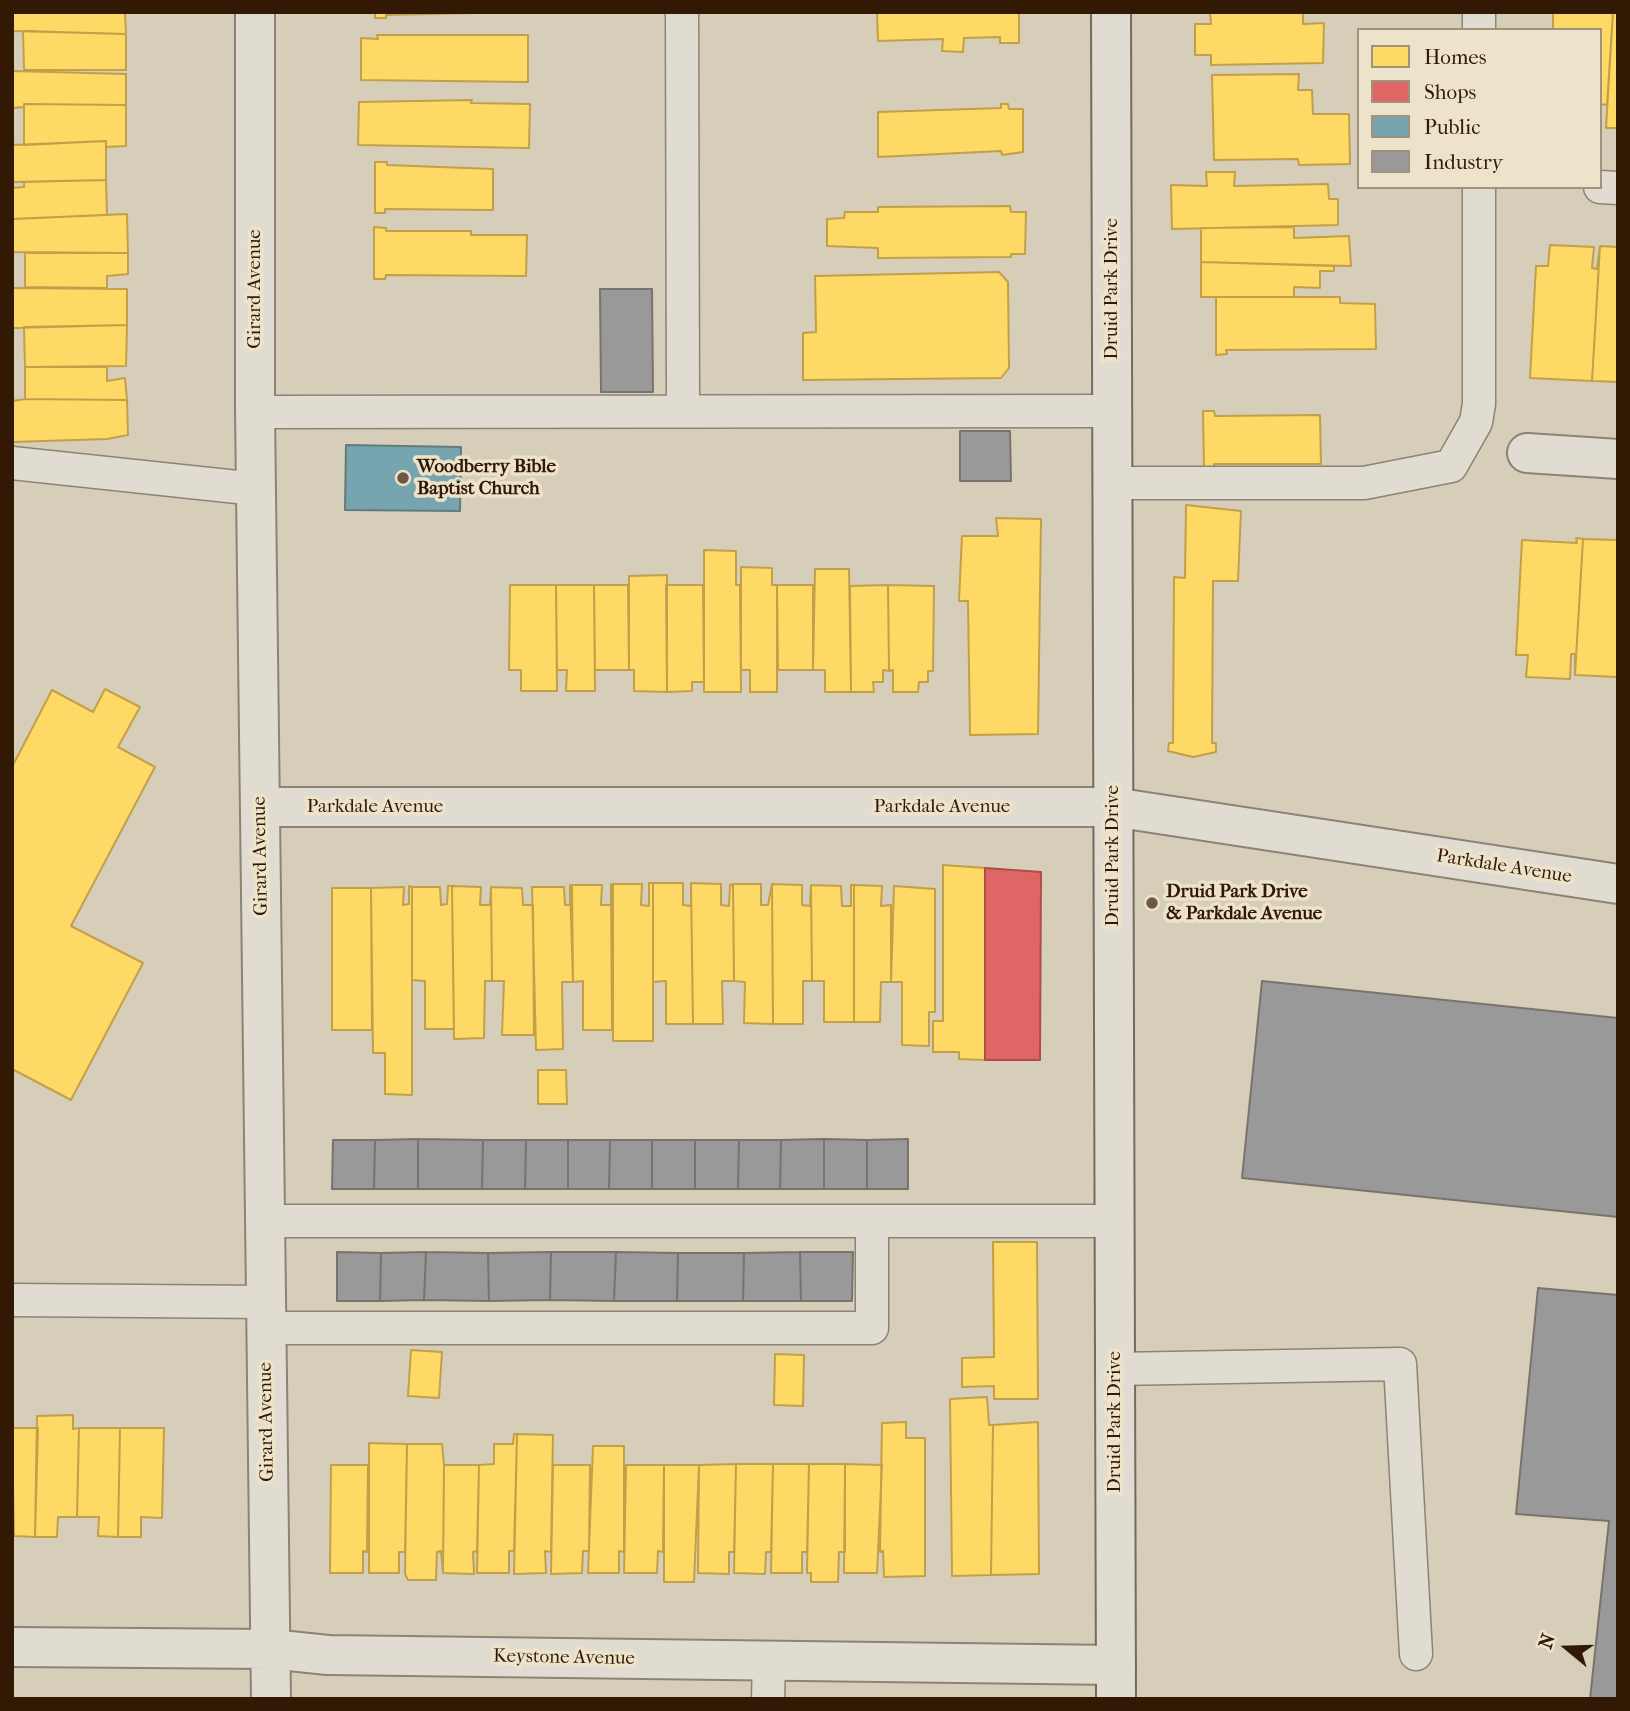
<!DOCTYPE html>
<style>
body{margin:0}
#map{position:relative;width:1630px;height:1711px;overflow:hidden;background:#d7ceba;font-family:"IM FELL French Canon",serif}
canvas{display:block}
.frame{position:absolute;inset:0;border:14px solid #321904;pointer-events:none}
.legend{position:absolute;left:1357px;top:28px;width:245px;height:161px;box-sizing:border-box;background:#ede2ca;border:2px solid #a2927b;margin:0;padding:9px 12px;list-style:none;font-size:21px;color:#321904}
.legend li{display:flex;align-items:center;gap:14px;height:35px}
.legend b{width:35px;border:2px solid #a2927b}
.north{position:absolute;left:1532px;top:1613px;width:70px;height:70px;-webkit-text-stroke:5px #ede2ca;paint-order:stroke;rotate:289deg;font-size:19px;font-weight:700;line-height:28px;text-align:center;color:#321904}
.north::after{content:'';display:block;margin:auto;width:24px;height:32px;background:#321904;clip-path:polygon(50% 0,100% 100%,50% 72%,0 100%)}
</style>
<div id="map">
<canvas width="1630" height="1711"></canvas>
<div class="frame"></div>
<ul class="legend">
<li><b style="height:19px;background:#ffd966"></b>Homes</li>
<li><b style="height:19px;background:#e06666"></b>Shops</li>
<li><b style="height:19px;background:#76a5af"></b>Public</li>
<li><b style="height:19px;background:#999"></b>Industry</li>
</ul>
<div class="north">N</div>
</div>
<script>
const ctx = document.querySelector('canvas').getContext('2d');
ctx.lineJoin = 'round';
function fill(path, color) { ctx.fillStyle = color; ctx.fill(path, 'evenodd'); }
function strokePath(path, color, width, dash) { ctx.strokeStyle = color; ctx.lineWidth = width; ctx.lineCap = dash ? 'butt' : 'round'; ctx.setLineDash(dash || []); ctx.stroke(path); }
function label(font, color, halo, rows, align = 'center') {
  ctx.font = font + ' "IM FELL French Canon",serif'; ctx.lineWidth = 7; ctx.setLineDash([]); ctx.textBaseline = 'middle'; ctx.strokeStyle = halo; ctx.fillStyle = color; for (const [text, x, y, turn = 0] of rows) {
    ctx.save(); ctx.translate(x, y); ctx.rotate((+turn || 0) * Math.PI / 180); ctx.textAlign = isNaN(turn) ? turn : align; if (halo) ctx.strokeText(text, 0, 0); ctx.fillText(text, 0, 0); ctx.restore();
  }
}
const homes = new Path2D(`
 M12,12H125L126,34L12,31Z
 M375,12H518L386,15V18H375Z
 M877,12H1019V43H1000V37L964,38L963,52L942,51L943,39L878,41Z
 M1210,12H1303V24L1324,23L1323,63L1211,65V55H1195V24H1211Z
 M1553,12H1613L1607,105L1600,104V30H1553Z
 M1613,12H1618V128H1606Z
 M23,31L126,34V70H24Z
 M377,35H528V82L361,80V38L378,39Z
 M12,71L126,74V105L24,104V107L12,108Z
 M1299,74L1298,90H1312L1313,114H1349L1350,164L1299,165L1298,159L1214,160L1212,75Z
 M472,100L471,103L530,104L529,148L358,145L359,102Z
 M24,104L126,105V146L106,147V141L24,145Z
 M1001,104H1008L1009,109H1023V152L1002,155L1001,151L878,157V112L1001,108Z
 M106,141V180L12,182V145Z
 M375,162H387V165L493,169V210L385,209V213H375Z
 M1206,172H1235L1234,186L1328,184L1329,199H1338V225L1172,229L1171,185L1207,186Z
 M106,180L107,215L12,219V188L24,187V182Z
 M1010,206L1011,212H1026L1025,254H1011V257L878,258V248L827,246V219L844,218L845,212H878V207Z
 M127,214L128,253L12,252V219Z
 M374,227L386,228V231H471V235H527L526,276L386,275L385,279H374Z
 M1294,227V238L1349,236L1351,266L1201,262V228Z
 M1550,245L1594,247L1592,268L1597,269L1600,246L1592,381L1530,378L1536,266H1548Z
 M1600,246L1618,247V382L1592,381Z
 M25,253H128V274L107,276V288L25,287Z
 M1201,262L1334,266V271H1320V288L1294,287V297H1201Z
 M999,272L1008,282L1009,368L1001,378L803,380V333L816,332L815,276Z
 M12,288L127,289V325L12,328Z
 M1216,297H1340V303L1375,304L1376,349L1226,350L1227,354L1216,355Z
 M127,325L126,366L25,367L24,327Z
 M25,367H107V381L125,378L127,400L25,399Z
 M25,399L127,400L128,435L107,439L12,442V401Z
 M1203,411H1214L1215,416L1320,415L1321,464H1214V468H1204Z
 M1186,505L1241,511L1238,581H1213L1212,743H1216V752L1193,757L1168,751L1169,743H1173L1174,577L1185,578Z
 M996,518L1041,519L1038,734L970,735L968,601H959L962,536H998Z
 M1576,538L1583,539L1575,675V654H1571L1570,679L1526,677L1528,655H1516L1522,540L1577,543Z
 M1583,539L1618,540L1617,677L1575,675Z
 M704,550L736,551V585H740L741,692H704Z
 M741,567L772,568V585H777V692H750V670H741Z
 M815,569H849L851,692H825V670H813Z
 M667,575V692L634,691V670H629V576Z
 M510,585H556L557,691H521V670H509Z
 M556,585H594L595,691H566L567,670H557Z
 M594,585H628L629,670H595Z
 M666,585H703L704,682H692V691L667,692Z
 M777,585H813V670H778Z
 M888,585L934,586L933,671H928V682H919L918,692H893V670L889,671Z
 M888,585L889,671L883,670V682H873L874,692H851L850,586Z
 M105,689L140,707L118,747L155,767L71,926L143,963L71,1100L12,1069V767L52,690L93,712Z
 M943,865L985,868V1060L959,1059V1052H933V1021H943Z
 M649,883H653V1041H613V884H642L641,905L649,906Z
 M653,883H683V905L691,906V883L693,1024H666V981L653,982Z
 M691,883L721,884V905L729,906L730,885L733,884L734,981H722L723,1024H693Z
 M611,884L612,1030H583V981L573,982L572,885H602L601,905H611Z
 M733,884H761V905H768L772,884L773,1024L744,1023L745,982L734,981Z
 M772,884L802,885V905L810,906L811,885L812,981H803V1024H773Z
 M570,885L573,982H562L563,1049L536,1050L532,887H564L565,905H570Z
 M811,885L841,886L842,906H851V885H854V1022H824V981H812Z
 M854,885L882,886L881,906L891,905V982H881L880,1022H854Z
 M409,886L412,887V1095L385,1094V1053H373L371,888L404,887L403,905L409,904Z
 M448,886H452L454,1029H425V981L412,980V887H440L441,905L447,904Z
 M452,886L481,887L480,905H490L491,887L492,981H485L484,1038L454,1039Z
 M894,886L935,889V1012H929V1046L902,1045V982H891Z
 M491,887L522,888L523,905H533L534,1035H502L504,981H492Z
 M332,888H371L372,1030H332Z
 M538,1070H566L567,1104H538Z
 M993,1242H1037L1038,1399H994V1386L962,1387V1358L994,1357Z
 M411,1350L442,1352L439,1398L408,1396Z
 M775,1354L804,1355L803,1406L774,1405Z
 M987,1397L989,1425H993L991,1575L952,1576L950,1399Z
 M73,1415V1429L79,1428L77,1517H58L57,1537H35L37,1416Z
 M906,1422V1438H925V1576L884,1577L883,1551L880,1552L882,1423Z
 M1038,1422L1039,1574L991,1575L993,1425Z
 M12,1428H38L35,1537L14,1536Z
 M79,1428H120L118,1537L98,1536L99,1517H77Z
 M120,1428H164L162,1518L141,1517V1537H118Z
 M514,1434H517L514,1551H509V1573H477L479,1465L494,1464V1444H513Z
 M517,1434L553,1435L551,1552L545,1551L546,1573L514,1574Z
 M369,1443L407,1444L405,1552H399V1573H369Z
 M407,1444H442L444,1465L443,1573L441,1551L437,1552L436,1580H408L405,1574Z
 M593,1446H624V1552L619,1551V1573H588Z
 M736,1464H773L771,1552H766L765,1574L734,1573Z
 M736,1464L734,1552H729V1574L698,1573L699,1465Z
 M773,1464H809L807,1552H802V1573H771Z
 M809,1464H845V1552H839L838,1582H811V1573H807Z
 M845,1464L882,1465L877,1573H844Z
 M331,1465H368L367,1552L363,1551V1573H330Z
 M444,1465H479L477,1551L473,1552L474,1574L443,1573Z
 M553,1465H590L589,1551H583L582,1573L551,1574Z
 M626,1465H664L663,1552L658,1551L657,1573H624Z
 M664,1465H699L694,1582H664Z`);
fill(homes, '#ffd966');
strokePath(homes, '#c29f49', 2);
const shops = new Path2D(`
 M985,868L1041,872L1040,1060H985Z`);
fill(shops, '#e06666');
strokePath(shops, '#ac4f49', 2);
const public = new Path2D(`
 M346,445L461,447L460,511L345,510Z`);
fill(public, '#76a5af');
strokePath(public, '#627b7c', 2);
const industry = new Path2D(`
 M600,289H652L653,392H601Z
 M960,431H1010L1011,481H960Z
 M1262,981L1618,1018V1217L1242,1178Z
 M418,1139L483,1140L482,1189H418Z
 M418,1139V1189H374L375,1140Z
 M824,1139V1189H780L781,1140Z
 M824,1139L867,1140V1189H824Z
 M908,1139V1189H867V1140Z
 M333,1140H375L374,1189H332Z
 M483,1140H526L525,1189H482Z
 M526,1140H568V1189H525Z
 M568,1140H610L609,1189H568Z
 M610,1140H652V1189H609Z
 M652,1140H695V1189H652Z
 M695,1140H739L738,1189H695Z
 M739,1140H781L780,1189H738Z
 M337,1252L381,1253L380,1301H337Z
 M426,1252L424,1300L380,1301L381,1253Z
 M426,1252L488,1253L489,1301L424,1300Z
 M551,1252H616L614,1301L550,1300Z
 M551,1252L550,1300L489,1301L488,1253Z
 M616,1252L678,1253L677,1301H614Z
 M800,1252L801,1301H743L744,1253Z
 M800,1252H853L852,1301H801Z
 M678,1253H744L743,1301H677Z
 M1538,1288L1618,1295V1699H1590L1609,1521L1516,1514Z`);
fill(industry, '#999');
strokePath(industry, '#7a736c', 2);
const lane = new Path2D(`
 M682,12L683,409
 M1479,30V12
 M1600,187L1618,188
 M255,412L1113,411
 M12,463L256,489
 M1113,483H1364L1451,466L1476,422L1479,404V187
 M264,1221H1115
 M12,1300L266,1302
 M266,1328H872V1221
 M1115,1369L1400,1364L1416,1654
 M768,1699L769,1660`);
const street = new Path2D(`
 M255,12V412L271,1699
 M1527,453L1618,459
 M260,807H1113L1618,884
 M12,1647L270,1649L328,1655L1116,1665`);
const secondary = new Path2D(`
 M1111,12L1116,1699`);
strokePath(lane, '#8c8376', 35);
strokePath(street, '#8c8376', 42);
strokePath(secondary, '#746b5e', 42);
strokePath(lane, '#e0dcd1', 32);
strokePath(street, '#e0dcd1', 38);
strokePath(secondary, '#e0dcd1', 38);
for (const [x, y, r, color] of [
 [403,478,7,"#6c5844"],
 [1152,903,7,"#6c5844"]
]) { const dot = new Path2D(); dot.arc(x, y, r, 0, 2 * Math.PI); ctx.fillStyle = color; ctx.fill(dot); strokePath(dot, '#ede2ca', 2.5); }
label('19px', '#321904', '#ede2ca', [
 ["Girard Avenue",255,289,-90],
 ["Druid Park Drive",1112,289,-90],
 ["Parkdale Avenue",375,807],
 ["Parkdale Avenue",942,807],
 ["Girard Avenue",261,856,-91],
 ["Druid Park Drive",1113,856,-90],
 ["Parkdale Avenue",1504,867,9],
 ["Girard Avenue",267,1422,-91],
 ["Druid Park Drive",1115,1422,-90],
 ["Keystone Avenue",564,1658,1]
]);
label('bold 19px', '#321904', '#ede2ca', [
 ["Woodberry Bible",417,467],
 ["Baptist Church",417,489],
 ["Druid Park Drive",1166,892],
 ["& Parkdale Avenue",1166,914]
], 'left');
</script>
